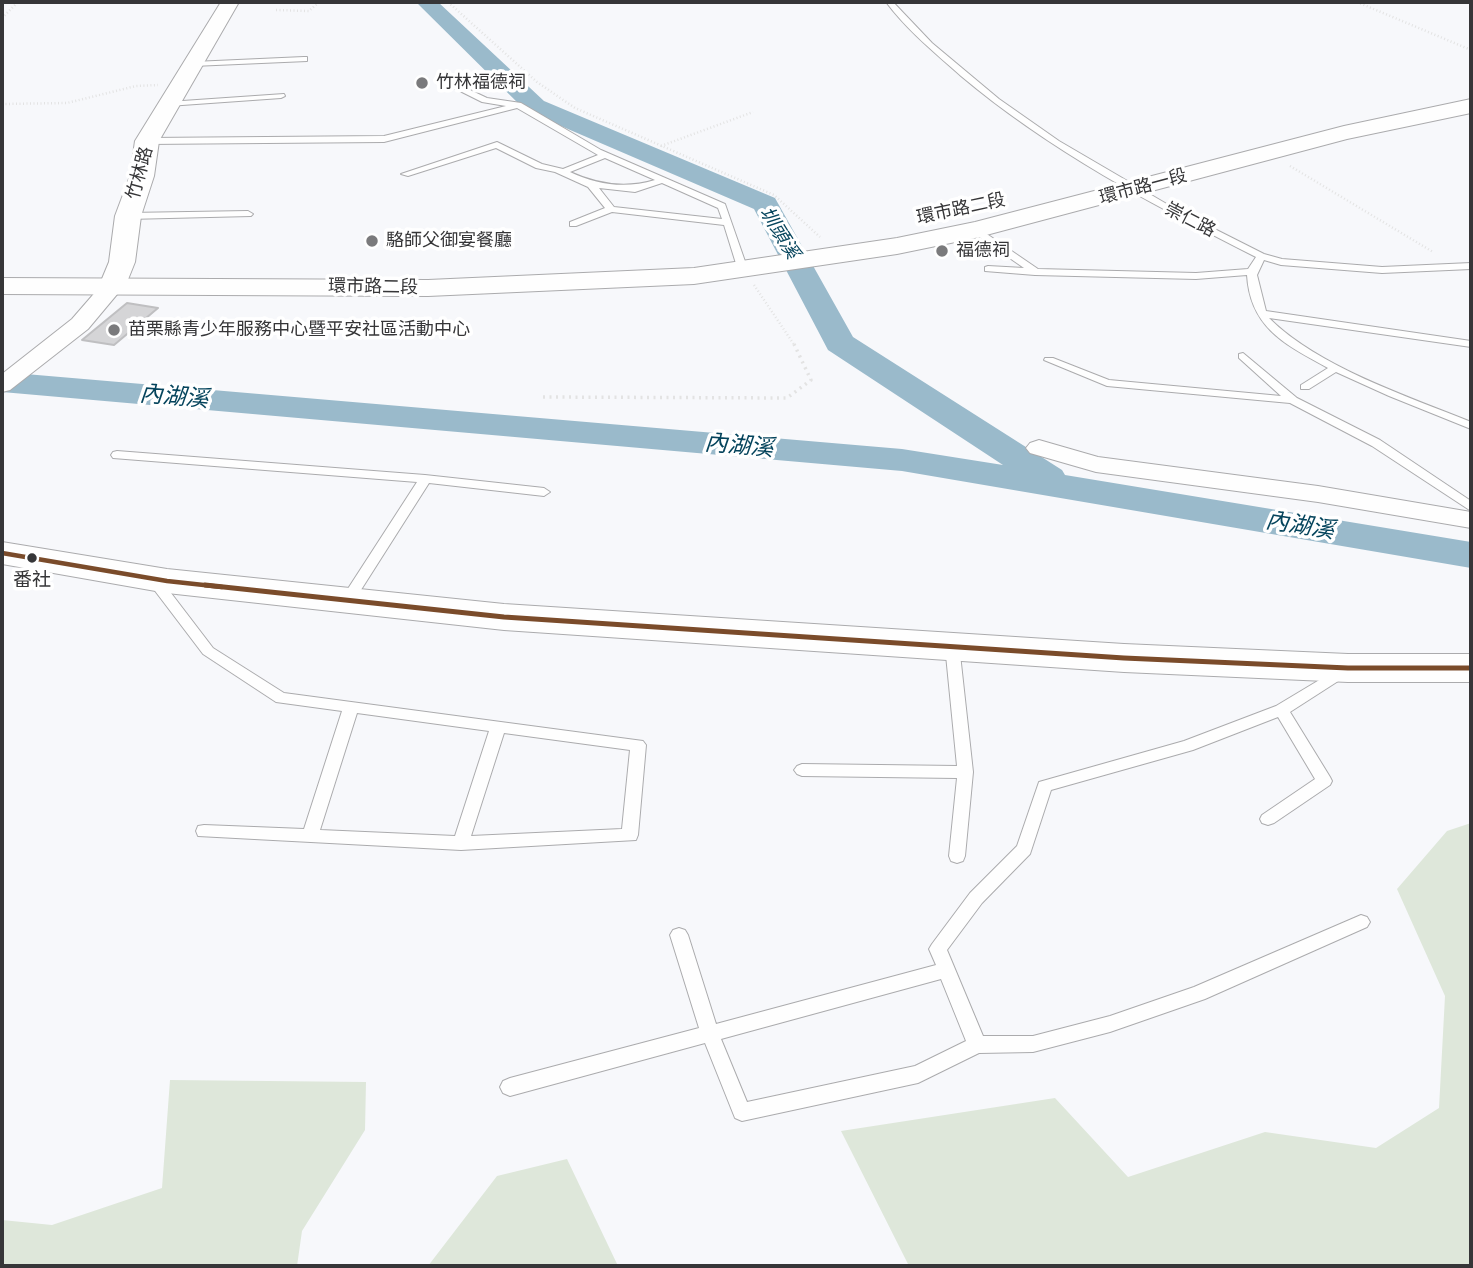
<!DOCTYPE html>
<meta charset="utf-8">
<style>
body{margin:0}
#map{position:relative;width:1473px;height:1268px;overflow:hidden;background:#f7f8fb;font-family:"Work Sans",sans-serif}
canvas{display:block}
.frame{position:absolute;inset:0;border:4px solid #363638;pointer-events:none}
</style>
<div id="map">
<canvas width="1473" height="1268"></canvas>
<div class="frame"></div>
</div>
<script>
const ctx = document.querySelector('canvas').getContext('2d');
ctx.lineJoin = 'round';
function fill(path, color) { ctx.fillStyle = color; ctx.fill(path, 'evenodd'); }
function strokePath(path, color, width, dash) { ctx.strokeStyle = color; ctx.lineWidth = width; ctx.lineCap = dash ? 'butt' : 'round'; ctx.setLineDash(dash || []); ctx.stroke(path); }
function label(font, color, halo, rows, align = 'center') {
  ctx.font = font + ' "Work Sans","Noto Sans TC",sans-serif'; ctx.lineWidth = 7; ctx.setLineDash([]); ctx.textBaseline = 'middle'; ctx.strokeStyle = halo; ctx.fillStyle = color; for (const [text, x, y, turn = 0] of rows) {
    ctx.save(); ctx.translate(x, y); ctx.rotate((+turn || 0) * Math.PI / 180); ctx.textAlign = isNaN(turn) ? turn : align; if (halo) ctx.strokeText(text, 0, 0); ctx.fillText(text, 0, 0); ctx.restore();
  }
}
fill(new Path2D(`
 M1471,823V1266H909L841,1131L1055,1098L1128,1177L1265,1132L1376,1148L1439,1108L1445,996L1397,889L1447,831Z
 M170,1080L366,1082L365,1130L302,1231L297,1266H2V1220L52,1225L162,1188Z
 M567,1159L618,1266H428L497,1176Z`), '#dee7da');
fill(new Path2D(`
 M416,2H438L544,101L775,198L853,337L1062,470L1065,475L1471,542V568L902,471L2,392V372L902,449L1003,465L828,350L754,209L526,111Z`), '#9abacb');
const building = new Path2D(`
 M127,303L158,308L114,345L82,340Z`);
fill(building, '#d5d5d7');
strokePath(building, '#bfbfc1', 2);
const lane = new Path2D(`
 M886,2H893L932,43L999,99L1059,141L1177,210L1264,254L1282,259L1382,267L1471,263V269L1382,273L1281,265L1264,260L1257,275L1266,311L1471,341V347L1269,318C1318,367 1407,396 1471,422V429L1389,396L1336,372L1309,389H1301V385L1328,368C1286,345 1250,328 1247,275L1196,279L1035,275L985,271V267L988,266L1024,268L972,232V228H978L1038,269L1196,273L1248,269L1256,257C1153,205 1050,151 961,76C935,53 907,30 886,2Z
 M304,57H307V61L193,66L189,64L193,62Z
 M449,80L487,98L521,103L601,150L725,204L748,270L743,273L738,270L724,225L612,212L576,226H570V222L605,208L588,187L555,172L536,168L496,148L408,176L401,174L497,142L542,164L563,169L598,155L517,108L384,142L147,144L143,141L147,138L384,136L506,106L482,102L446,84L445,82ZM605,158L655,180C625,189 598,185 570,172ZM662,183L718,208L722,219L614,207L599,188L635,192Z
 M284,94L285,96L281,98L168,106L164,104L168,102Z
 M248,211L253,214L251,216L128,219L123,216L128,213Z
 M1243,353L1297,398L1380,440L1471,501V511L1372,446L1290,403L1107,386L1044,360L1045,358H1053L1109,380L1281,396L1239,358V354Z
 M117,451L425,475L544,488L550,492L544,496L429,483L352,604L347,606L340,601L417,482L113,458L111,455L113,452Z
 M153,575L158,576L213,648L284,693L643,741L646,745L638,835L636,840L461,850L198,836L196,831L198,826L204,825L304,829L342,711L276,702L203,654L146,579ZM357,713L489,731L455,836L320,830ZM504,733L630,750L622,829L471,836Z
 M952,640L959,645L973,772L965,856L963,861L957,863L951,861L949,856L957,778L802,776L797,774L794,770L797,766L802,764L957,766L945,645Z
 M1341,667L1346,668L1348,672L1346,676L1290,712L1330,777L1332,781L1330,785L1274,823L1268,825L1262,823L1260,819L1262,815L1315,779L1278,717L1193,750L1051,790L1030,854L982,903L947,950L983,1036H1033L1110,1016L1194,987L1361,915L1367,917L1370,922L1367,927L1205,999L1110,1032L1033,1052L979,1053L918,1083L742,1121L735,1118L705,1043L510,1096L503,1093L500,1087L503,1081L510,1078L699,1028L670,935L673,930L679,928L685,930L688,935L716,1024L936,965L929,949L932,944L970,893L1017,846L1039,782L1184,741L1276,706ZM941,979L966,1041L915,1066L747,1102L721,1039Z`);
const street = new Path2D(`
 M113,280L121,281L124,286L88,329L10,390L2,392V374L72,319L105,281Z
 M1039,440L1098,457L1318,486L1471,512V528L1318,502L1096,472L1030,453L1026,448L1030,443Z`);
const secondary = new Path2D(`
 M221,2H239L159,141L154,176L141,216L135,262L123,292L113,294L103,292L99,286L109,262L115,216L130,176L135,141Z
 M2,542L167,569L504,604L1124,644L1348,654H1471V682H1348L1124,672L504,630L167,593L2,564Z`);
const primary = new Path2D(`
 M1471,99V113L1347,139L975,238L897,254L694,284L428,296L2,294V278L428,280L694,268L897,238L975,222L1344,126Z`);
strokePath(lane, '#ababad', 2);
strokePath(street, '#ababad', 2);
strokePath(secondary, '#ababad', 2);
strokePath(primary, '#ababad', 2);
strokePath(new Path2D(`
 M448,2L537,82L575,108L774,195L820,237
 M1357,2L1471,50
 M276,10L309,11L319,2
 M2,18L18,2
 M2,104L67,103L136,86L158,85
 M661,146L753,112
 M1290,166L1433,252
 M754,285L795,346`), '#e3e3e3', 2.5, [1, 2.5]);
strokePath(new Path2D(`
 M543,397L787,398L811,380L794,344`), '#e3e3e3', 3.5, [2, 4.5]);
fill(lane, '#fefefe');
fill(street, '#fefefe');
fill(secondary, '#fefefe');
fill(primary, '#fefefe');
strokePath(new Path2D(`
 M2,553L167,581L222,587`), '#7a4b2a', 4.5);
strokePath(new Path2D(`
 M205,585L504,617L1124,658L1348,668H1471`), '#7a4b2a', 5);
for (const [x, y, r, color] of [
 [422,83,7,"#7a7a7c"],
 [372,241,7,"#7a7a7c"],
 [942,251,7,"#7a7a7c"],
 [114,330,7,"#7a7a7c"],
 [32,558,6,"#363638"]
]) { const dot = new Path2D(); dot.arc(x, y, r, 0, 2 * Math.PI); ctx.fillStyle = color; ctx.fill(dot); strokePath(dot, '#fff', 2.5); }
label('18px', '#363638', '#fff', [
 ["竹林福德祠",436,83],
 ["駱師父御宴餐廳",386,241],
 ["福德祠",956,251],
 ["苗栗縣青少年服務中心暨平安社區活動中心",128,330]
], 'left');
label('18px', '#363638', '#fff', [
 ["竹林路",140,173,-75],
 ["環市路一段",1143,187,-15],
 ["環市路二段",961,209,-12],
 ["崇仁路",1190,220,27],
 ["環市路二段",373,287,1]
]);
label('italic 19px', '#05445c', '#fff', [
 ["圳頭溪",779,233,58]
]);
label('19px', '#363638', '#fff', [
 ["番社",32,580]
]);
label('italic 23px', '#05445c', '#fff', [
 ["內湖溪",174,397,5],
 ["內湖溪",739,446,5],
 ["內湖溪",1300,526,9]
]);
</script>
